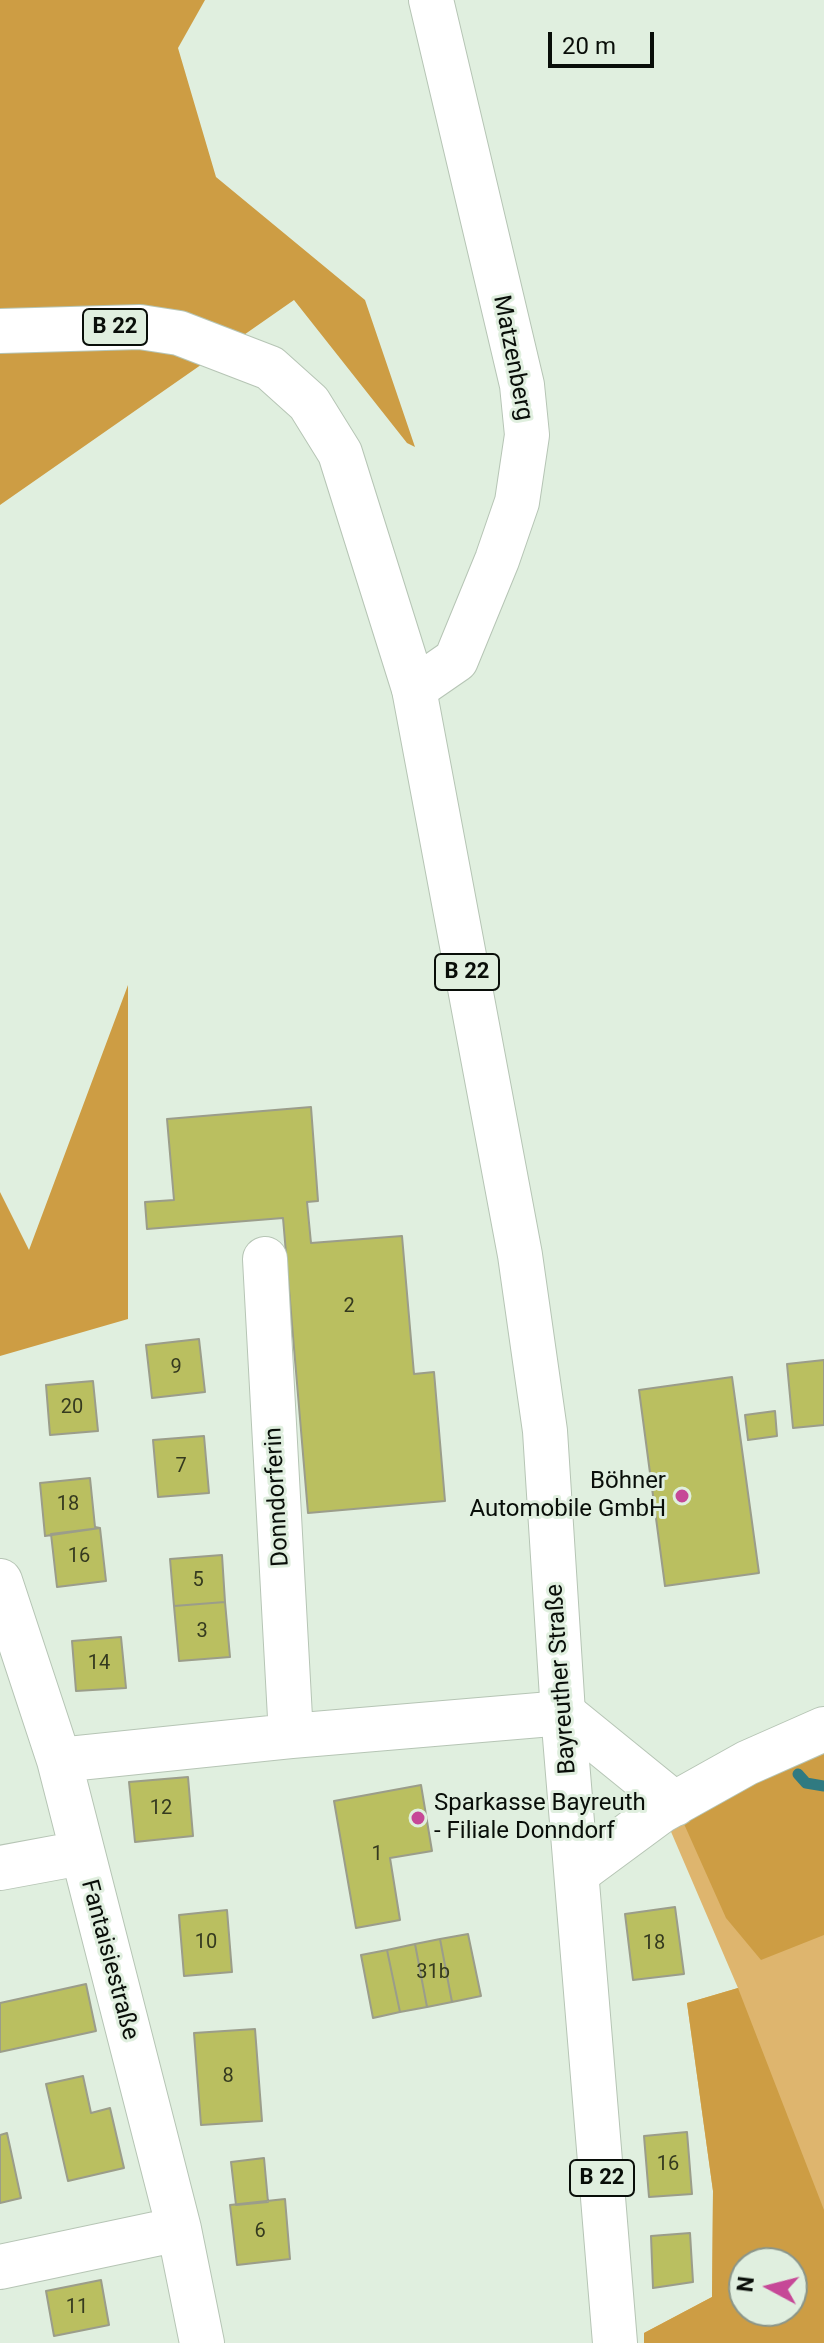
<!DOCTYPE html>
<meta charset="utf-8">
<style>
body{margin:0}
#map{position:relative;width:824px;height:2343px;overflow:hidden;background:#e0efdf;font-family:Roboto,sans-serif}
canvas{display:block}
.north{position:absolute;left:728px;top:2247px;width:80px;height:80px;box-sizing:border-box;background:#e0efdf;border:2px solid #8a9589;border-radius:50%;rotate:277deg;font-size:22px;font-weight:700;line-height:32px;text-align:center;color:#090e09}
.north::after{content:'';display:block;margin:auto;width:28px;height:36px;background:#c64897;clip-path:polygon(50% 0,100% 100%,50% 72%,0 100%)}
.scale{position:absolute;left:548px;top:32px;width:106px;height:36px;box-sizing:border-box;border:4px solid #090e09;border-top:0;padding-left:10px;font-size:24px;line-height:28px;white-space:nowrap;color:#090e09;-webkit-text-stroke:6px #e0efdf;paint-order:stroke}
</style>
<div id="map">
<canvas width="824" height="2343"></canvas>
<div class="north">N</div>
<div class="scale">20 m</div>
</div>
<script>
const ctx = document.querySelector('canvas').getContext('2d');
ctx.lineJoin = 'round';
function fill(path, color) { ctx.fillStyle = color; ctx.fill(path, 'evenodd'); }
function strokePath(path, color, width, dash) { ctx.strokeStyle = color; ctx.lineWidth = width; ctx.lineCap = dash ? 'butt' : 'round'; ctx.setLineDash(dash || []); ctx.stroke(path); }
function label(font, color, halo, rows, align = 'center') {
  ctx.font = font + ' Roboto,sans-serif'; ctx.lineWidth = 6; ctx.setLineDash([]); ctx.textBaseline = 'middle'; ctx.strokeStyle = halo; ctx.fillStyle = color; for (const [text, x, y, turn = 0] of rows) {
    ctx.save(); ctx.translate(x, y); ctx.rotate((+turn || 0) * Math.PI / 180); ctx.textAlign = isNaN(turn) ? turn : align; if (halo) ctx.strokeText(text, 0, 0); ctx.fillText(text, 0, 0); ctx.restore();
  }
}
fill(new Path2D(`
 M824,1729V2343H644V2333L712,2297L713,2191L687,2003L738,1988L663,1813ZM744,2263H792V2311H744Z`), '#deb56e');
fill(new Path2D(`
 M0,0H205L178,48L216,177L365,300L415,447L407,443L294,300L0,505Z
 M128,985V1319L0,1356V1192L29,1250Z
 M824,1729V1935L761,1960L726,1918L676,1806Z
 M738,1988L824,2210V2343H644V2333L712,2297L713,2191L687,2003ZM744,2263H792V2311H744Z`), '#cd9d44');
strokePath(new Path2D(`
 M798,1774L806,1783L824,1786`), '#307a81', 11);
const building = new Path2D(`
 M311,1107L318,1201L307,1202L311,1243L402,1236L414,1374L434,1372L445,1501L308,1513L283,1218L147,1229L145,1202L174,1200L167,1119Z
 M199,1339L205,1392L152,1398L146,1345Z
 M824,1360V1425L793,1428L787,1364Z
 M732,1377L759,1573L665,1586L639,1390Z
 M93,1381L98,1431L50,1435L46,1385Z
 M775,1411L777,1436L748,1440L745,1415Z
 M204,1436L209,1493L158,1497L153,1440Z
 M90,1478L95,1527L100,1528L45,1536L40,1483Z
 M100,1528L106,1581L57,1587L51,1534Z
 M222,1555L225,1602L174,1606L170,1559Z
 M225,1602L230,1657L179,1661L174,1606Z
 M121,1637L126,1688L76,1691L72,1641Z
 M188,1777L193,1836L135,1842L129,1782Z
 M421,1785L432,1851L390,1858L400,1920L356,1928L334,1801Z
 M675,1907L684,1974L633,1980L625,1914Z
 M227,1910L232,1972L184,1976L179,1915Z
 M468,1934L481,1996L452,2002L440,1939Z
 M440,1939L452,2002L427,2007L415,1944Z
 M415,1944L427,2007L400,2012L387,1950Z
 M387,1950L400,2012L373,2018L361,1955Z
 M86,1984L96,2031L0,2052V2003Z
 M255,2029L262,2121L201,2125L194,2033Z
 M83,2076L91,2113L110,2108L124,2168L68,2181L46,2084Z
 M687,2132L692,2194L649,2197L644,2136Z
 M7,2133L21,2198L0,2203V2135Z
 M264,2158L268,2202L236,2205L231,2162Z
 M285,2199L290,2259L237,2265L230,2205Z
 M690,2233L693,2282L653,2288L651,2236Z
 M101,2280L109,2325L54,2336L46,2291Z`);
fill(building, '#babf60');
strokePath(building, '#9b9d8a', 2);
const minor = new Path2D(`
 M414,689L456,660L497,560L517,502L527,435L522,385L431,0
 M265,1259L291,1736
 M0,1581L59,1760L179,2229L202,2343
 M59,1760L291,1736L563,1713L675,1804
 M0,1868L81,1853
 M577,1873L661,1811L747,1763L824,1729
 M0,2267L179,2229`);
const major = new Path2D(`
 M0,331L140,327L179,333L270,368L309,403L340,453L414,689L520,1255L545,1431L563,1713L615,2343`);
strokePath(minor, '#b6c5b5', 46);
strokePath(major, '#b6c5b5', 46);
strokePath(minor, '#fff', 44);
strokePath(major, '#fff', 44);
for (const [x, y, r, color] of [
 [682,1496,8,"#c64897"],
 [418,1818,8,"#c64897"]
]) { const dot = new Path2D(); dot.arc(x, y, r, 0, 2 * Math.PI); ctx.fillStyle = color; ctx.fill(dot); strokePath(dot, '#e0efdf', 3); }
label('20px', '#353a1f', null, [
 ["2",349,1307],
 ["9",176,1368],
 ["20",72,1408],
 ["7",181,1467],
 ["18",68,1505],
 ["16",79,1557],
 ["5",198,1581],
 ["3",202,1632],
 ["14",99,1664],
 ["12",161,1809],
 ["1",377,1855],
 ["10",206,1943],
 ["18",654,1944],
 ["31b",433,1973],
 ["8",228,2077],
 ["16",668,2165],
 ["6",260,2232],
 ["11",77,2308]
]);
for (const [x, y, w] of [
 [115,327,64],
 [467,972,64],
 [602,2178,64]
]) { const box = new Path2D(); box.roundRect(x - w / 2, y - 18, w, 36, 6); ctx.fillStyle = '#e0efdf'; ctx.fill(box); strokePath(box, '#090e09', 2); }
label('bold 22px', '#090e09', null, [
 ["B 22",115,327],
 ["B 22",467,972],
 ["B 22",602,2178]
]);
label('24px', '#090e09', '#e0efdf', [
 ["Matzenberg",512,358,79],
 ["Donndorferin",278,1497,-93],
 ["Bayreuther Straße",562,1679,-94],
 ["Fantaisiestraße",109,1960,75]
]);
label('24px', '#090e09', '#e0efdf', [
 ["Böhner",666,1482],
 ["Automobile GmbH",666,1510],
 ["Sparkasse Bayreuth",434,1804,"left"],
 ["- Filiale Donndorf",434,1832,"left"]
], 'right');
</script>
